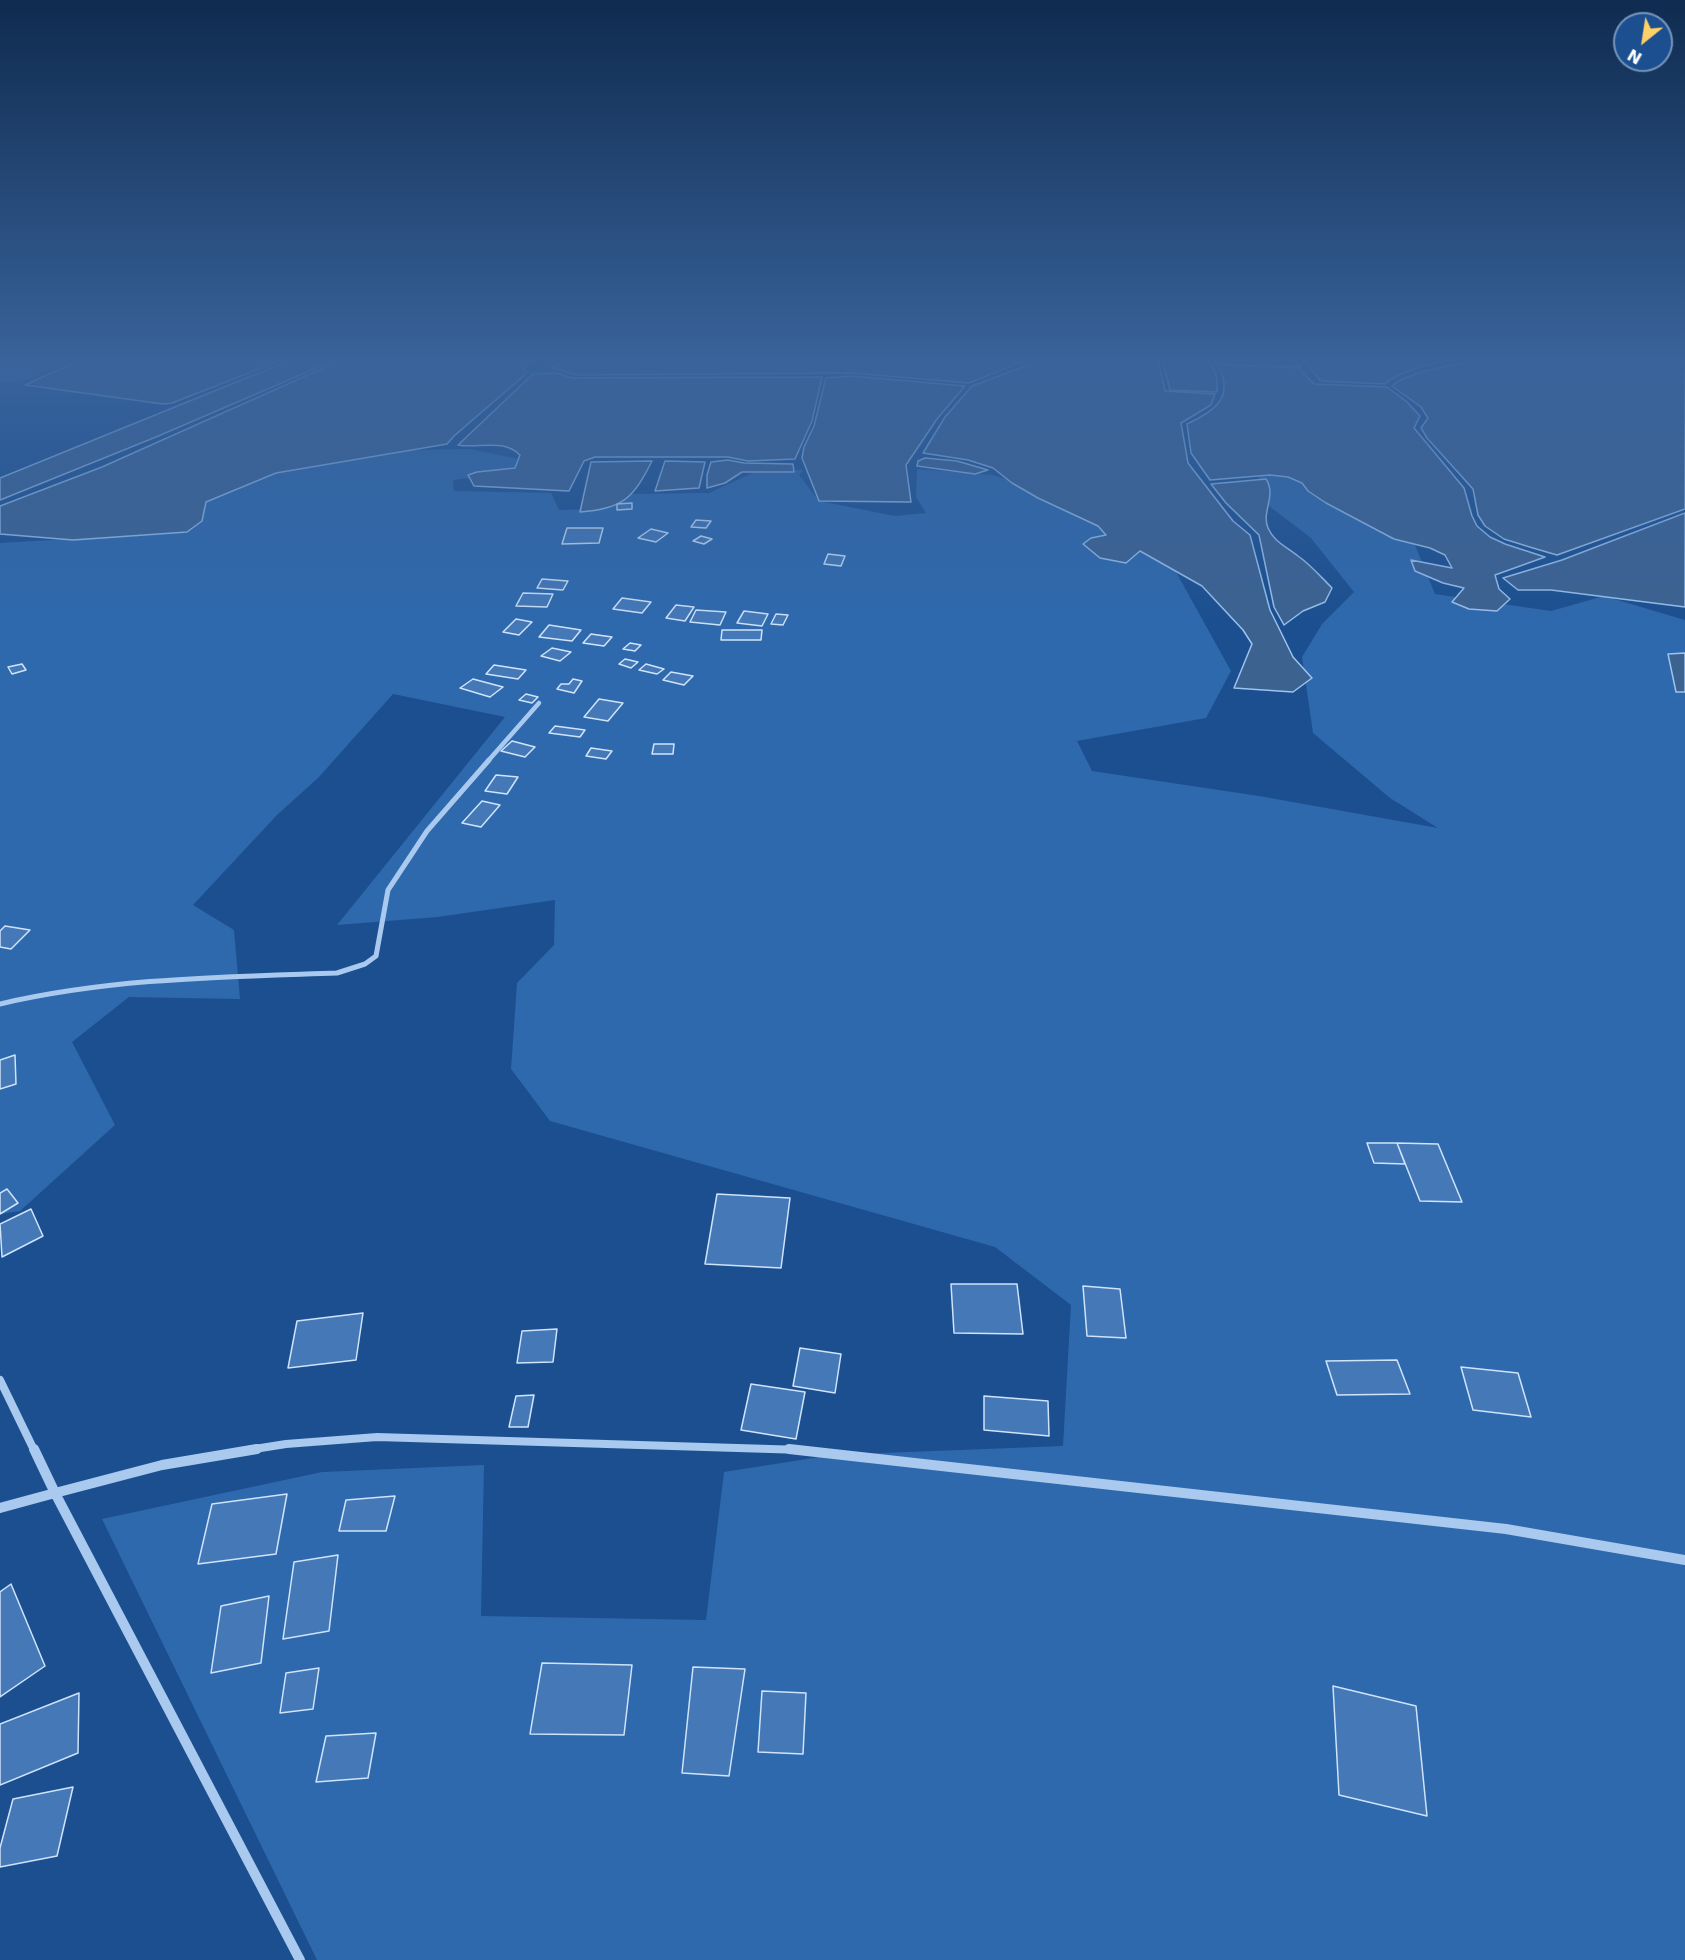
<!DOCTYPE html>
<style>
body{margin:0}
#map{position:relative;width:1685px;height:1960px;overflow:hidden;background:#1b4f8f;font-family:"DejaVu Sans",sans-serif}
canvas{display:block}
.north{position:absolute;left:1613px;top:12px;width:60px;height:60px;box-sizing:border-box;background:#1b4f8f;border:2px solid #7695bc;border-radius:50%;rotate:210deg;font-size:16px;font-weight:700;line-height:24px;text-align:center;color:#fff}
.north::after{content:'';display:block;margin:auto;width:21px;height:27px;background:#ffd166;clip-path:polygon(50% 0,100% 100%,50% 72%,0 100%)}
</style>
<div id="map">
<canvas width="1685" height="1960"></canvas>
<div class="north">N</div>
</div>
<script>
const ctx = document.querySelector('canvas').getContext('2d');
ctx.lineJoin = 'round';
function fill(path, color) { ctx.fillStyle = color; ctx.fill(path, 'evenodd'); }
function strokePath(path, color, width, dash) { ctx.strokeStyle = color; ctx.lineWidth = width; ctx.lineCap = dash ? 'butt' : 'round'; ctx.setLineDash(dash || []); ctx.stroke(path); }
fill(new Path2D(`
 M17,357H81L18,383L0,382V364Z
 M470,449L557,467L453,480L454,491L551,493L559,510L593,509L627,494L709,493L759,470H803L799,475L819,501L895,516L926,513L916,497L917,469L993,475L1111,515L1171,563L1231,671L1206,718L1077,741L1092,771L1259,796L1438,828L1390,798L1313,733L1302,657L1322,624L1354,592L1311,538L1260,499L1259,469L1301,475L1412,538L1435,594L1551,611L1604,596L1685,620V1960H317L102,1519L322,1472L484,1465L481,1616L706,1620L724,1472L832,1455L1063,1446L1071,1305L995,1247L550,1121L511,1069L517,983L554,945L555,900L438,917L337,925L505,717L393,694L319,777L277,815L193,905L234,930L240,999L129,997L72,1042L115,1125L20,1211L0,1214V543L187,532L202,521L206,502L266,475L412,450Z`), '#2e69ad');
const water = new Path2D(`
 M87,357H290L172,403L163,404L25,385Z
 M298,357H342L156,437L0,500V478Z
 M348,357H538L523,369L527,373L454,436L447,444L276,473L206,502L202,521L187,532L73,540L0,534V506L102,467Z
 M570,357H1034L969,383L851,373L577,375L552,368Z
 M1212,357H1293L1302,367L1215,364Z
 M1301,357H1470C1446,361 1402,368 1385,384L1321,381Z
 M1501,357H1685V509L1557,555L1533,548L1504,539L1485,526L1478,515L1473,489L1427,438L1421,428L1428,418L1421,407L1392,386C1412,369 1474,361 1501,357Z
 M1162,358L1207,359C1216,369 1218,378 1217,392L1170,390Z
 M1158,359L1165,391L1215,394L1211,405L1181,423L1188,463L1233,521L1250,535L1270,610L1293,657L1312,678L1293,692L1234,688L1252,644L1243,630L1202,586L1140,551L1126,563L1100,558L1083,544L1091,538L1106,535L1098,526L1038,498L1012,483L993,468L968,460L923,453L945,417L972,386L1036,362Z
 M1218,365L1299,368L1314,384L1387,387L1407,402L1420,416L1414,428L1464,488L1472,516L1477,526L1490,537L1505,544L1545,557L1495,575L1499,589L1510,599L1497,611L1469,609L1452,602L1464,588L1443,583L1415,571L1411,560L1452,568L1445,555L1430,548L1394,539L1326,503L1308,491L1302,483L1288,477L1270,475L1210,480L1191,453L1187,424C1215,410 1235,398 1218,365Z
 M557,373L572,378L822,377L812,421L795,459L748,461L728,457H595L584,461L569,491L474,486L468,475L477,472L515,468L520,455C503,438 478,449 458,445L533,374Z
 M851,376L965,386L937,419L906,465L911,502L819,501L802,458L804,447L814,426L826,378Z
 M925,458L957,461L988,470L975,474L917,466L918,461Z
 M728,460L744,463L793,464L794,472H742L725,483L707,488V475L711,462Z
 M652,461C633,499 622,509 580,512L591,462Z
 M665,461L705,462L699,488L655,491Z
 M1266,479C1277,495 1261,512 1268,528C1274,542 1287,547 1298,556C1311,565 1321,577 1332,588L1325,602L1303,611L1284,625L1274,607L1259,535L1226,503L1211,484Z
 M1685,513V607L1551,590H1518L1503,578L1562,560Z
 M1685,653V692H1676L1668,654Z`);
fill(water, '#3c6290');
strokePath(water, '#9cc4f0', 1.5);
const building = new Path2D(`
 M632,503V509L617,510V504Z
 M696,520L711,521L706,528L691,527Z
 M567,528H603L599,543L562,544Z
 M651,529L668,533L656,542L638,538Z
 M701,536L712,539L704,544L693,541Z
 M828,554L845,556L841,566L824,564Z
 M542,579L568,581L563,590L537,588Z
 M523,593L553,594L547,607L516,606Z
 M622,598L651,602L642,613L613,609Z
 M676,605L694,607L685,621L666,618Z
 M696,610L726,612L720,625L690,622Z
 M744,611L768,614L762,626L737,623Z
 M776,614L788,615L783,625L771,624Z
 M516,619L532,622L519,635L503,632Z
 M549,625L581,630L572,641L539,637Z
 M722,630H762L761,640H721Z
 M591,634L612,637L604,646L583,643Z
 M630,643L641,645L635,651L623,649Z
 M552,648L571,652L560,661L541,656Z
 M625,659L638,662L631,668L619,664Z
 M22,664L26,670L12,674L8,667Z
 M646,664L664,669L657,674L639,670Z
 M494,665L526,670L518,679L486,674Z
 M671,672L693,676L684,685L663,680Z
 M473,679L503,687L490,697L460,688Z
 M573,679L582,681L574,693L557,689L561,684H569Z
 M526,694L538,697L532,703L519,700Z
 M599,699L623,703L608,721L584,717Z
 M555,726L585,730L580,737L549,733Z
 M512,741L535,747L525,757L501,751Z
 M654,744H674L673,754H652Z
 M591,748L612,751L606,759L586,756Z
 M496,775L518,777L507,794L485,791Z
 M482,801L500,805L481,827L462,823Z
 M5,926L30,930L11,949L0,947V931Z
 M15,1055L16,1084L0,1089V1060Z
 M1367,1143H1397L1405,1164L1374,1163Z
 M1397,1143L1438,1144L1462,1202L1420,1201Z
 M7,1189L18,1203L0,1214V1193Z
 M717,1194L790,1198L781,1268L705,1264Z
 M31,1209L43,1236L2,1257L0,1224Z
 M951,1284H1017L1023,1334L954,1333Z
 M1083,1286L1120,1289L1126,1338L1087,1336Z
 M363,1313L356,1360L288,1368L297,1321Z
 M557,1329L553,1362L517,1363L522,1331Z
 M800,1348L841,1354L835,1393L793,1386Z
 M1397,1360L1410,1394L1337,1395L1326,1361Z
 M1461,1367L1518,1373L1531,1417L1473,1410Z
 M751,1384L805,1392L796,1439L741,1430Z
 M534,1395L528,1427H509L516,1396Z
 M984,1396L1048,1401L1049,1436L984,1430Z
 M287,1494L276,1554L198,1564L212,1504Z
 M395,1496L386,1531H339L346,1500Z
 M338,1555L329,1631L283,1639L294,1562Z
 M11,1584L45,1666L0,1697V1592Z
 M269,1596L261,1663L211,1673L221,1606Z
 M542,1663L632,1665L624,1735L530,1734Z
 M693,1667L745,1669L729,1776L682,1773Z
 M319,1668L313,1709L280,1713L286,1673Z
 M1333,1686L1416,1706L1427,1816L1339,1795Z
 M762,1691L806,1693L803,1754L758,1752Z
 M79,1693L78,1753L0,1785V1724Z
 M376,1733L368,1778L316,1782L326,1736Z
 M73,1787L57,1856L0,1867V1848L13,1799Z`);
fill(building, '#4478b7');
strokePath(building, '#cfe3fa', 1.5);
strokePath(new Path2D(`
 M488,761L539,703`), '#a9c9ee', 4.5);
strokePath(new Path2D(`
 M0,1004C111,978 223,977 337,973L365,964L376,956L388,890L427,831L489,760`), '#a9c9ee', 5);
strokePath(new Path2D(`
 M0,1380L34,1450
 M248,1450L286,1444L377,1437L803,1450`), '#a9c9ee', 8);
strokePath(new Path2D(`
 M34,1449L55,1493L162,1465L257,1449
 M789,1449L1506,1529L1685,1560
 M0,1508L55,1493L300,1960`), '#a9c9ee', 10);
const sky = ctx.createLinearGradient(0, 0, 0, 631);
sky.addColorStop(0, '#0f2b4f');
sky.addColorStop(0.57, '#39639b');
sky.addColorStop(1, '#39639b00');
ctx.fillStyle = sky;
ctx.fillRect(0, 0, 1685, 631);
</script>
